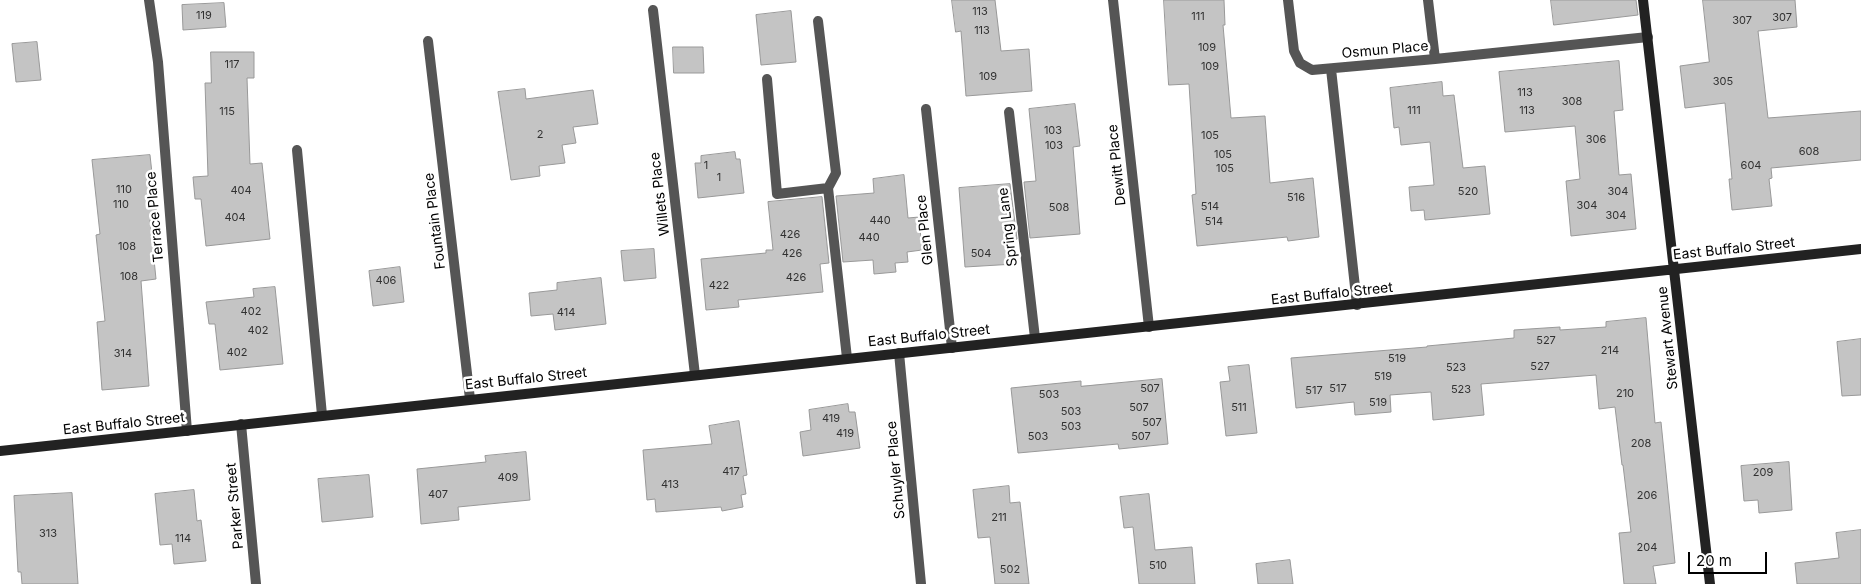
<!DOCTYPE html>
<style>
body{margin:0}
#map{position:relative;width:1861px;height:584px;overflow:hidden;background:#fff;font-family:Inter,sans-serif}
canvas{display:block}
.scale{position:absolute;left:1688px;top:552px;width:79px;height:22px;box-sizing:border-box;border:2px solid #000;border-top:0;padding-left:6px;font-size:15px;line-height:18px;white-space:nowrap;color:#000;-webkit-text-stroke:4px #fff;paint-order:stroke}
</style>
<div id="map">
<canvas width="1861" height="584"></canvas>
<div class="scale">20 m</div>
</div>
<script>
const ctx = document.querySelector('canvas').getContext('2d');
ctx.lineJoin = 'round';
function fill(path, color) { ctx.fillStyle = color; ctx.fill(path, 'evenodd'); }
function strokePath(path, color, width, dash) { ctx.strokeStyle = color; ctx.lineWidth = width; ctx.lineCap = dash ? 'butt' : 'round'; ctx.setLineDash(dash || []); ctx.stroke(path); }
function label(font, color, halo, rows, align = 'center') {
  ctx.font = font + ' Inter,sans-serif'; ctx.lineWidth = 5; ctx.setLineDash([]); ctx.textBaseline = 'middle'; ctx.strokeStyle = halo; ctx.fillStyle = color; for (const [text, x, y, turn = 0] of rows) {
    ctx.save(); ctx.translate(x, y); ctx.rotate((+turn || 0) * Math.PI / 180); ctx.textAlign = isNaN(turn) ? turn : align; if (halo) ctx.strokeText(text, 0, 0); ctx.fillText(text, 0, 0); ctx.restore();
  }
}
const building = new Path2D(`
 M952,0H995L1001,51L1029,49L1032,91L966,96L961,31L956,32Z
 M1164,0H1224L1225,25H1223L1231,118L1265,116L1270,183L1313,178L1319,237L1288,241L1287,237L1197,246L1192,195L1196,194L1189,84L1169,85Z
 M1551,0H1636L1638,15L1554,25Z
 M1703,0H1795L1797,27L1758,31L1768,118L1861,111V160L1771,168L1772,178L1769,179L1772,206L1732,210L1729,179H1732L1725,103L1685,108L1680,66L1709,62Z
 M224,3L226,27L183,30L182,5Z
 M791,11L796,62L761,65L756,15Z
 M37,42L41,80L16,82L12,44Z
 M673,47H703L704,73H674Z
 M211,52H254V78H247L250,164L262,163L270,239L206,246L201,199H195L193,177L208,176L205,83H211Z
 M1619,61L1623,110L1614,111L1619,175L1631,174L1636,229L1571,236L1566,181L1580,179L1575,126L1505,132L1499,72Z
 M1442,82L1443,96L1454,95L1463,168L1485,166L1490,214L1425,220L1424,210L1411,211L1409,187L1434,185L1430,142L1401,145L1399,127L1394,128L1390,88Z
 M525,89L526,99L593,90L598,124L573,127L576,143L562,145L565,163L539,166L540,176L511,180L498,92Z
 M1075,104L1080,146L1073,147L1080,234L1030,238L1024,182L1036,181L1029,109Z
 M735,152L736,159H740L744,193L698,198L695,163H701V156Z
 M150,155L157,219L150,220L156,279L141,281L149,386L102,390L97,322L105,321L96,235L100,234L92,160Z
 M904,175L908,218L919,217L922,250L907,252L908,262L895,263L896,272L874,274L873,260L843,262L836,196L874,193L873,179Z
 M1010,184L1017,239L1013,240L1015,264L965,267L959,188Z
 M822,197L829,263L820,264L823,292L738,300L739,307L706,310L701,259L766,253V250H773L768,202Z
 M654,249L656,278L624,281L621,251Z
 M400,267L404,302L373,306L369,271Z
 M601,278L606,324L555,330L553,314L531,316L529,293L557,290V283Z
 M275,287L283,364L220,370L215,324H209L206,302L254,297L253,289Z
 M1646,318L1655,423L1661,422L1675,563L1653,566L1656,584H1624L1619,533L1631,532L1623,465H1622L1615,407L1599,409L1596,375L1481,384L1484,415L1433,420L1431,392L1390,395L1391,412L1355,415L1354,402L1296,408L1291,358L1427,347V346L1514,338V330L1560,327V330L1606,327V322Z
 M1861,339V395L1842,396L1837,342Z
 M1249,365L1257,433L1226,436L1220,382L1230,381L1228,367Z
 M1162,379L1168,444L1119,449L1118,444L1018,453L1011,388L1081,381V386Z
 M848,404L849,412H855L860,448L803,456L800,432L811,430L809,410Z
 M739,421L747,475L743,476L746,494L741,495L743,507L722,511L721,507L656,512L655,499L647,500L643,450L712,444L709,426Z
 M526,452L530,500L458,507L459,520L421,524L417,469L486,462L485,456Z
 M1789,462L1792,510L1759,513L1758,500L1744,501L1741,466Z
 M369,475L373,517L322,522L318,479Z
 M1009,486L1010,503L1020,502L1029,584H995L990,537L978,538L973,490Z
 M194,490L197,521L201,520L206,561L174,564L172,544L160,545L155,494Z
 M72,493L78,584H22L21,572H18L14,496Z
 M1149,494L1155,550L1192,547L1195,584H1139L1133,527L1124,528L1120,497Z
 M1861,530V584H1797L1795,563L1839,558L1836,533Z
 M1290,560L1293,584H1258L1256,564Z`);
fill(building, '#c4c4c4');
strokePath(building, '#999', 1);
strokePath(new Path2D(`
 M818,21L836,173L828,188L847,358
 M767,79L777,194L828,188
 M1009,112L1035,338
 M297,150L322,415`), '#555', 10);
strokePath(new Path2D(`
 M149,0L158,62L187,431
 M1113,0L1149,327
 M1288,0L1294,51L1300,63L1312,70L1435,59L1648,37
 M1428,0L1435,59
 M653,10L695,375
 M428,41L470,399
 M1331,69L1357,305
 M926,109L952,348
 M899,353L921,584
 M241,424L256,584`), '#555', 10);
strokePath(new Path2D(`
 M1643,0L1710,584
 M0,451L1861,249`), '#222', 10);
label('11px', '#313131', null, [
 ["113",980,12],
 ["119",204,16],
 ["111",1198,17],
 ["307",1782,18],
 ["307",1742,21],
 ["113",982,31],
 ["109",1207,48],
 ["117",232,65],
 ["109",1210,67],
 ["109",988,77],
 ["305",1723,82],
 ["113",1525,93],
 ["308",1572,102],
 ["111",1414,111],
 ["113",1527,111],
 ["115",227,112],
 ["103",1053,131],
 ["2",540,135],
 ["105",1210,136],
 ["306",1596,140],
 ["103",1054,146],
 ["608",1809,152],
 ["105",1223,155],
 ["1",706,166],
 ["604",1751,166],
 ["105",1225,169],
 ["1",719,178],
 ["110",124,190],
 ["404",241,191],
 ["520",1468,192],
 ["304",1618,192],
 ["516",1296,198],
 ["110",121,205],
 ["304",1587,206],
 ["514",1210,207],
 ["508",1059,208],
 ["304",1616,216],
 ["404",235,218],
 ["440",880,221],
 ["514",1214,222],
 ["426",790,235],
 ["440",869,238],
 ["108",127,247],
 ["426",792,254],
 ["504",981,254],
 ["108",129,277],
 ["426",796,278],
 ["406",386,281],
 ["422",719,286],
 ["402",251,312],
 ["414",566,313],
 ["402",258,331],
 ["527",1546,341],
 ["214",1610,351],
 ["402",237,353],
 ["314",123,354],
 ["519",1397,359],
 ["527",1540,367],
 ["523",1456,368],
 ["519",1383,377],
 ["507",1150,389],
 ["517",1338,389],
 ["523",1461,390],
 ["517",1314,391],
 ["210",1625,394],
 ["503",1049,395],
 ["519",1378,403],
 ["507",1139,408],
 ["511",1239,408],
 ["503",1071,412],
 ["419",831,419],
 ["507",1152,423],
 ["503",1071,427],
 ["419",845,434],
 ["503",1038,437],
 ["507",1141,437],
 ["208",1641,444],
 ["417",731,472],
 ["209",1763,473],
 ["409",508,478],
 ["413",670,485],
 ["407",438,495],
 ["206",1647,496],
 ["211",999,518],
 ["313",48,534],
 ["114",183,539],
 ["204",1647,548],
 ["510",1158,566],
 ["502",1010,570]
]);
label('14px', '#000', '#fff', [
 ["Osmun Place",1385,50,-5],
 ["Dewitt Place",1117,165,-96],
 ["Willets Place",660,194,-97],
 ["Terrace Place",155,217,-95],
 ["Fountain Place",435,221,-97],
 ["Spring Lane",1008,227,-97],
 ["Glen Place",925,230,-96],
 ["East Buffalo Street",1734,249,-6],
 ["East Buffalo Street",1332,294,-6],
 ["East Buffalo Street",929,336,-6],
 ["Stewart Avenue",1668,338,-96],
 ["East Buffalo Street",526,379,-6],
 ["East Buffalo Street",124,424,-6],
 ["Schuyler Place",896,470,-95],
 ["Parker Street",235,506,-95]
]);
</script>
